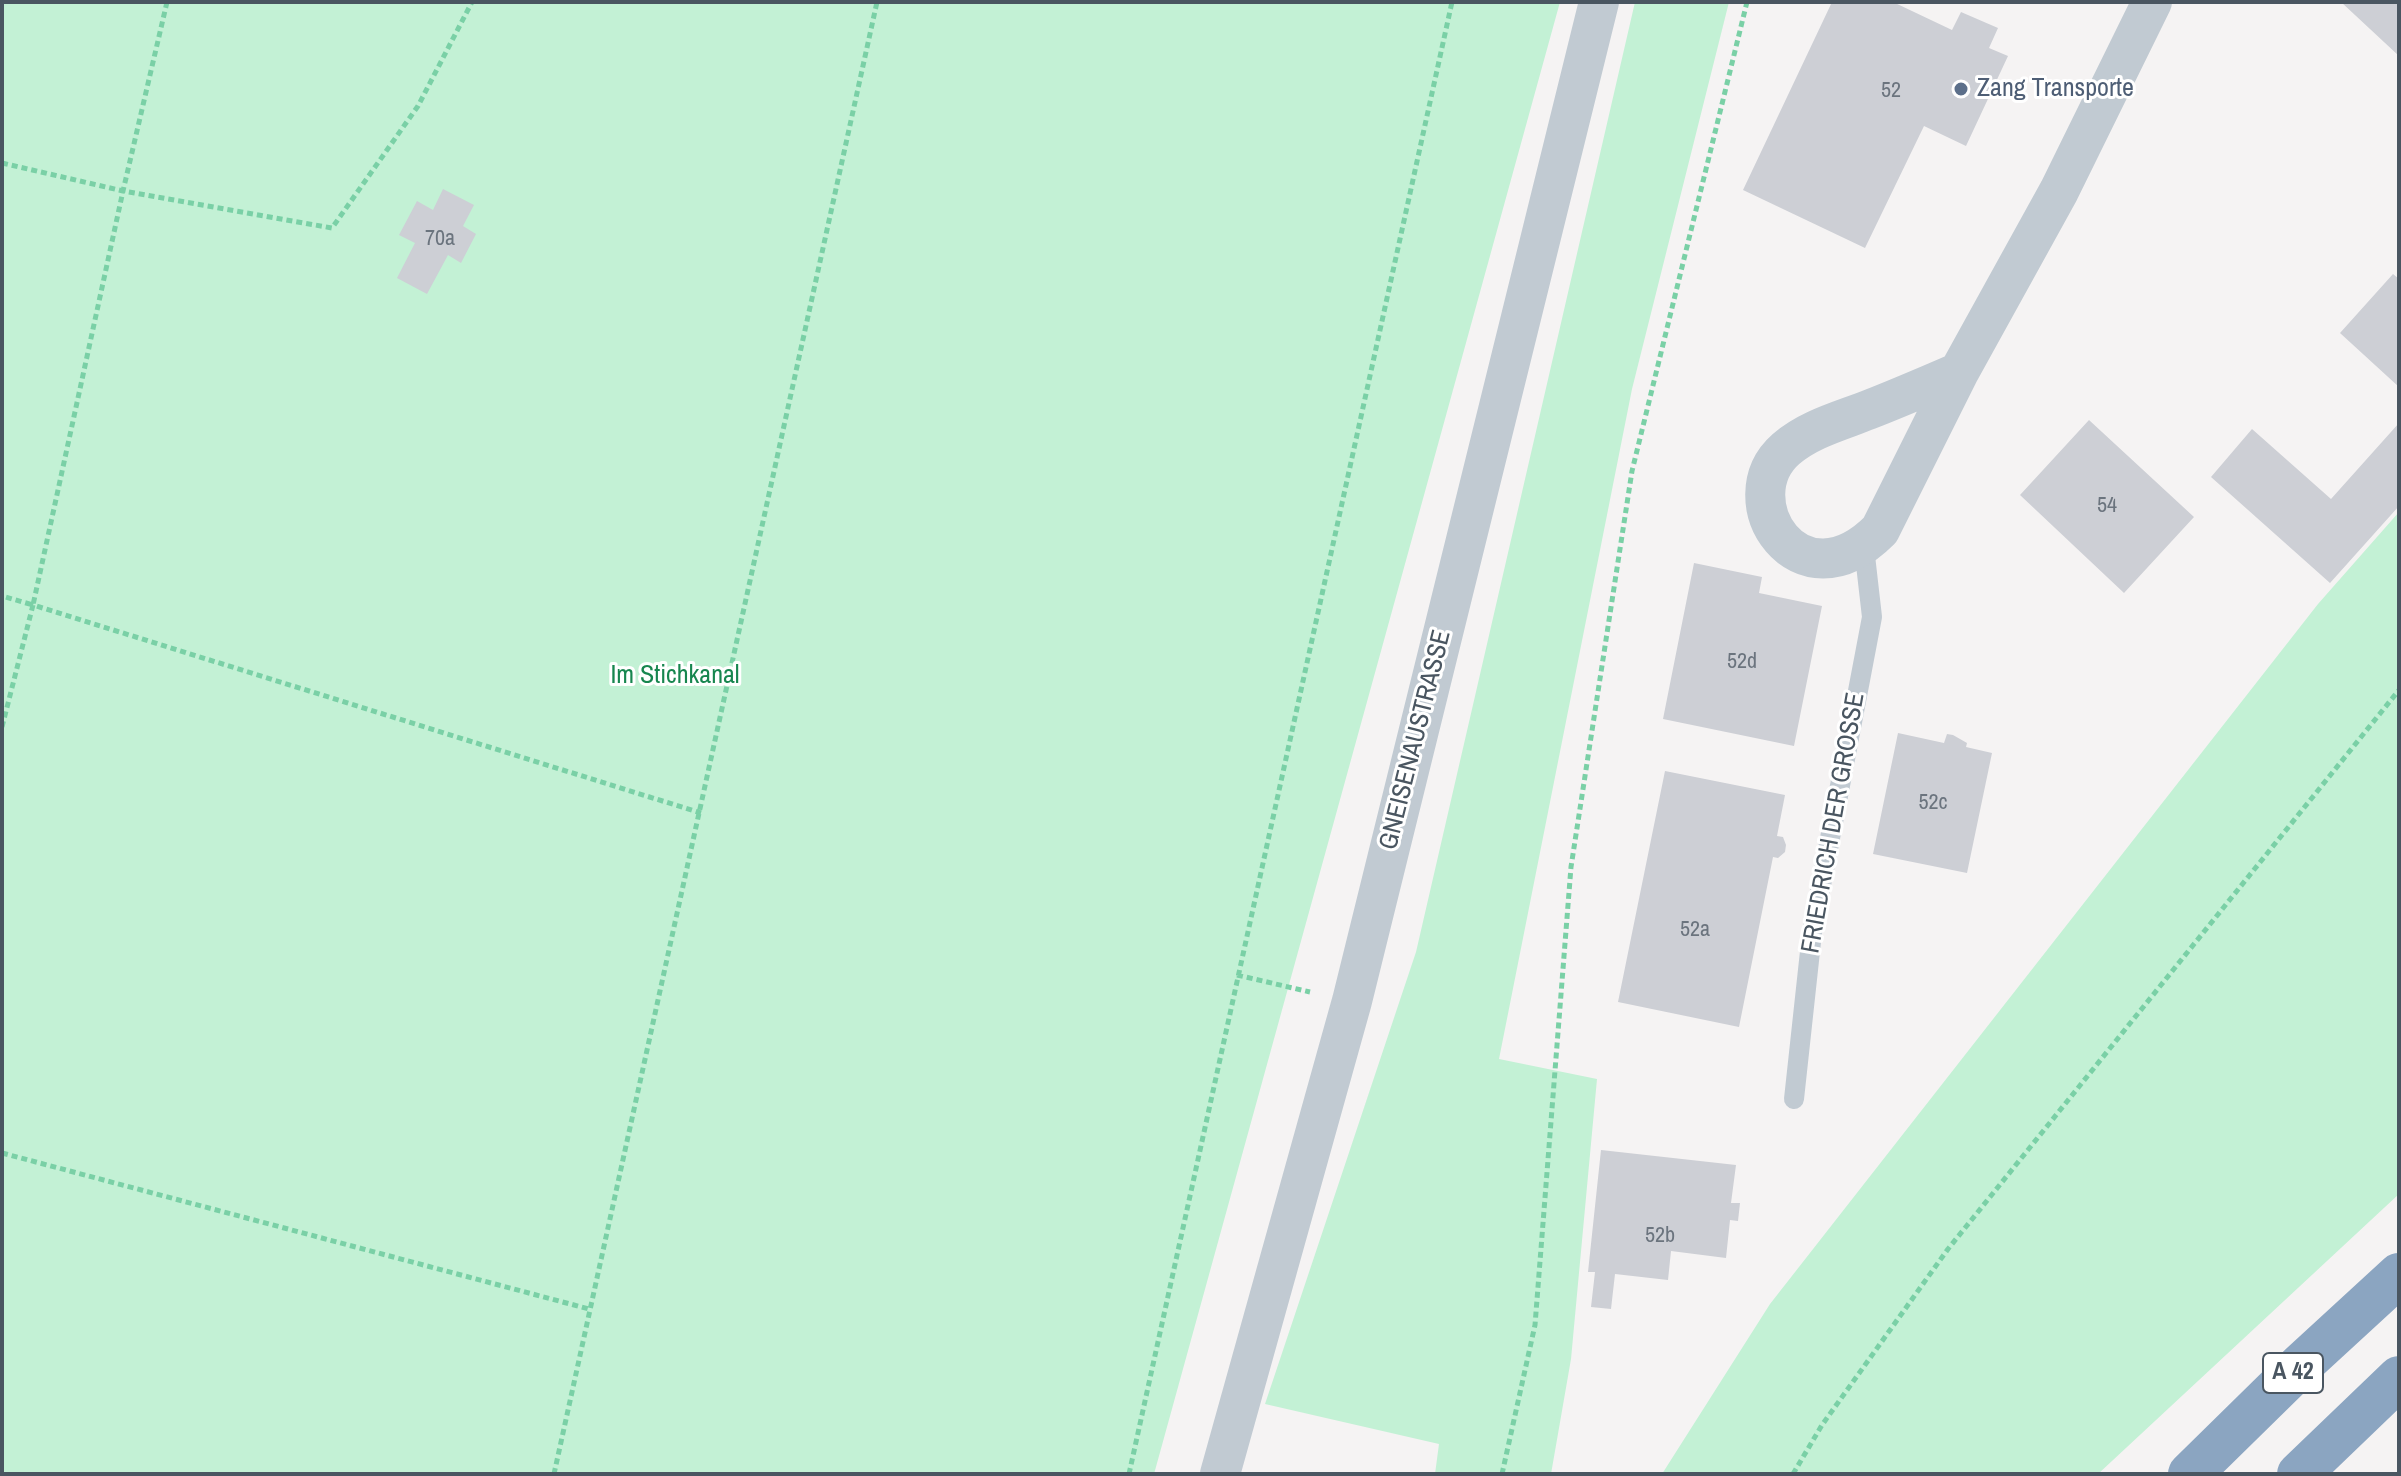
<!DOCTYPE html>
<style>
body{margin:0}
#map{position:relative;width:2401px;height:1476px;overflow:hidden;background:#f5f3f3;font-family:"Archivo Narrow",sans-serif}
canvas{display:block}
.frame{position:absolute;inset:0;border:4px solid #4a5661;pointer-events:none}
</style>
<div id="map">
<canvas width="2401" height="1476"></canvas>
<div class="frame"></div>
</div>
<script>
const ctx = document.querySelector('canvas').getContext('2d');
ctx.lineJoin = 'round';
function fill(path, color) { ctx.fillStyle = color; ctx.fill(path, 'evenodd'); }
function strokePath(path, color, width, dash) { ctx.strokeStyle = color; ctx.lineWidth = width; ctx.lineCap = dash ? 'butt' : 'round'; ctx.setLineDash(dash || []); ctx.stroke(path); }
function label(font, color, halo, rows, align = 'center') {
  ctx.font = font + ' "Archivo Narrow",sans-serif'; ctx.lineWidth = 6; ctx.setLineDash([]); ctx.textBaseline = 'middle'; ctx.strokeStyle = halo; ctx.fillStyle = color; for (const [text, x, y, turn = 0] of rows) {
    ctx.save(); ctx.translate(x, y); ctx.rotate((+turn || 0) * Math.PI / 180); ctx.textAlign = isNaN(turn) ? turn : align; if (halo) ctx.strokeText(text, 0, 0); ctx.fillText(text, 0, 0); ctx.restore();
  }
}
fill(new Path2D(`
 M2,2H1560L1154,1474H2Z
 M1635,2H1729L1632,389L1499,1059L1597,1079L1571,1359L1551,1474H1435L1439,1444L1265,1404L1416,952Z
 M2399,512V1194L2098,1474H1662L1770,1304L2318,604Z`), '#c3f1d5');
fill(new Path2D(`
 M1832,2H1893L1952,30L1961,12L1998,28L1989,48L2008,56L1966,146L1924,126L1865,248L1743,190Z
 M2341,2H2399V56Z
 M443,189L474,205L463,226L476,234L461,263L448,255L427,294L397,278L415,243L399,235L417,201L433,210Z
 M2393,274L2399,279V387L2340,333Z
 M2089,420L2194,517L2124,593L2020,495Z
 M2399,423V506L2330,583L2211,477L2252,429L2331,499Z
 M1694,563L1762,577L1759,593L1822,606L1794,746L1663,719Z
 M1898,733L1944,743L1947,734L1953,735L1967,743L1966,747L1992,753L1967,873L1873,854Z
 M1665,771L1785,795L1777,836L1783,837L1786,845L1785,852L1778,858L1773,857L1739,1027L1618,1002Z
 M1601,1150L1736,1165L1731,1203H1740L1738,1221L1730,1220L1726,1258L1671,1251L1668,1280L1615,1274L1611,1309L1591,1307L1595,1272H1588Z`), '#cdcfd5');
strokePath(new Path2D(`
 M167,2L123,191L332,228L418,106L472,2
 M2,163L123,191L33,605L2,596
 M2,727L33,605L701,813
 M1237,975L1310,992
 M2,1153L589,1309
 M554,1474L877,2
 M1129,1474L1452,2
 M1502,1474L1535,1325L1571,867L1632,471L1747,2
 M1793,1474L1822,1425L1948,1249L2399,690`), '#7ad0a6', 5, [6, 4]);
strokePath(new Path2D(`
 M1794,1099L1812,933L1872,617L1864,547`), '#c1cad2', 20);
strokePath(new Path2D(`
 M1959,372L1880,530C1799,611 1729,499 1786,449C1809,429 1840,421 1868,410C1899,398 1929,385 1959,372Z
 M1959,372L2059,191L2152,2
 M1220,1474L1352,1001L1599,2`), '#c1cad2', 40);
strokePath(new Path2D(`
 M2190,1474L2301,1365L2399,1275
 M2299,1474L2399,1378`), '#8ba5c1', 44);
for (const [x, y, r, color] of [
 [1961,89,8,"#5c6f8a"]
]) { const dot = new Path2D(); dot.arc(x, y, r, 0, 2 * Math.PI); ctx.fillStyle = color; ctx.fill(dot); strokePath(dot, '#fff', 3); }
label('22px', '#6b747e', null, [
 ["52",1891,91],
 ["70a",440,239],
 ["54",2107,506],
 ["52d",1742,662],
 ["52c",1933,803],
 ["52a",1695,930],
 ["52b",1660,1236]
]);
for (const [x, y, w] of [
 [2293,1373,60]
]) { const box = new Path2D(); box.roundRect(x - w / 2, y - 20, w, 40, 6); ctx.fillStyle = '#fff'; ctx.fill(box); strokePath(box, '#4a5661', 2); }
label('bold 24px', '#4a5661', null, [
 ["A 42",2293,1373]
]);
label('26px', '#4e5e75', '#fff', [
 ["Zang Transporte",1977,89]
], 'left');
label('26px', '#17864f', '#fff', [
 ["Im Stichkanal",675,676]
]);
label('26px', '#4a5661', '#fff', [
 ["GNEISENAUSTRASSE",1416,740,-76],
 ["FRIEDRICH DER GROSSE",1834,823,-80]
]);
</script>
